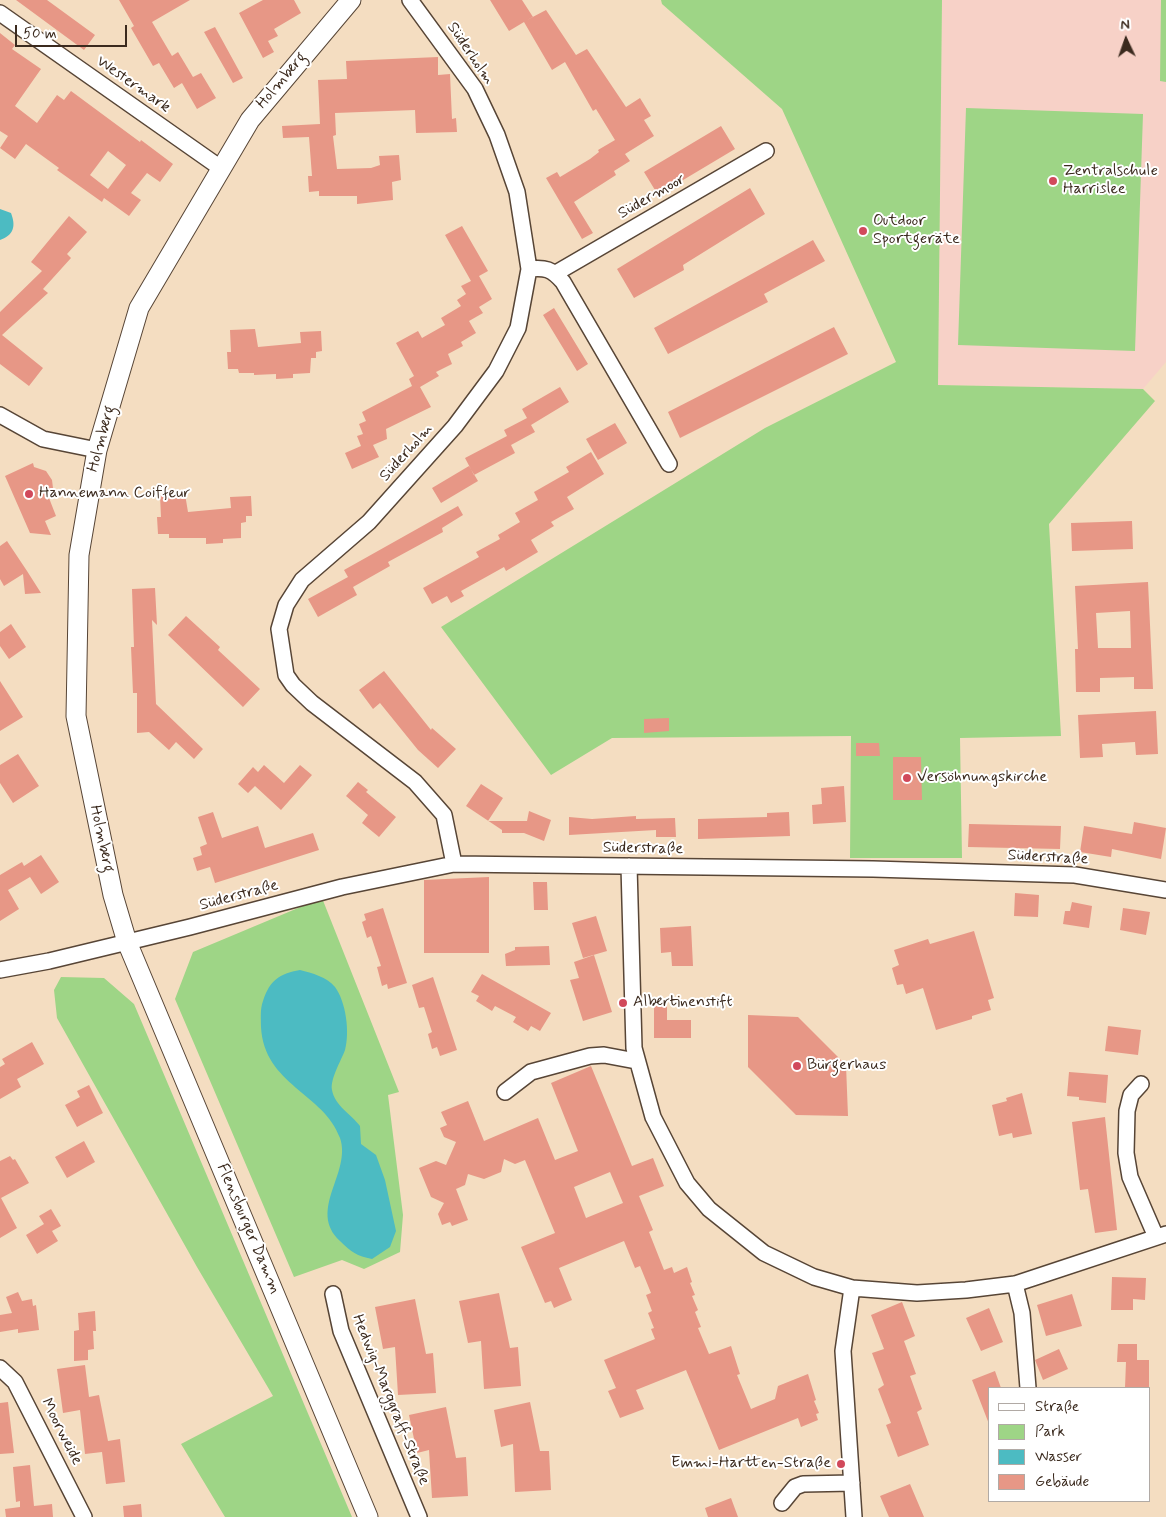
<!DOCTYPE html>
<meta charset="utf-8">
<style>
body{margin:0}
#map{position:relative;width:1166px;height:1517px;overflow:hidden;background:#f4ddc1;font-family:Mynerve,sans-serif}
canvas{display:block}
.legend{position:absolute;left:988px;top:1387px;width:162px;height:115px;box-sizing:border-box;background:#fff;border:1px solid #b1aaa5;margin:0;padding:6px 9px;list-style:none;font-size:15px;color:#3b2a1e}
.legend li{display:flex;align-items:center;gap:10px;height:25px}
.legend b{width:25px;border:1px solid #b1aaa5}
.north{position:absolute;left:1101px;top:15px;width:50px;height:50px;-webkit-text-stroke:4px #fff;paint-order:stroke;rotate:357deg;font-size:14px;font-weight:700;line-height:20px;text-align:center;color:#3b2a1e}
.north::after{content:'';display:block;margin:auto;width:18px;height:22px;background:#3b2a1e;clip-path:polygon(50% 0,100% 100%,50% 72%,0 100%)}
.scale{position:absolute;left:15px;top:25px;width:112px;height:22px;box-sizing:border-box;border:2px solid #3b2a1e;border-top:0;padding-left:6px;font-size:15px;line-height:18px;white-space:nowrap;color:#3b2a1e;-webkit-text-stroke:4px #fff;paint-order:stroke}
</style>
<div id="map">
<canvas width="1166" height="1517"></canvas>
<ul class="legend">
<li><b style="height:6px;background:#fff"></b>Straße</li>
<li><b style="height:14px;background:#9ed586"></b>Park</li>
<li><b style="height:14px;background:#4cbbc2"></b>Wasser</li>
<li><b style="height:14px;background:#e79786"></b>Gebäude</li>
</ul>
<div class="north">N</div>
<div class="scale">50 m</div>
</div>
<script>
const ctx = document.querySelector('canvas').getContext('2d');
ctx.lineJoin = 'round';
function fill(path, color) { ctx.fillStyle = color; ctx.fill(path, 'evenodd'); }
function strokePath(path, color, width, dash) { ctx.strokeStyle = color; ctx.lineWidth = width; ctx.lineCap = dash ? 'butt' : 'round'; ctx.setLineDash(dash || []); ctx.stroke(path); }
function label(font, color, halo, rows, align = 'center') {
  ctx.font = font + ' Mynerve,sans-serif'; ctx.lineWidth = 4; ctx.setLineDash([]); ctx.textBaseline = 'middle'; ctx.strokeStyle = halo; ctx.fillStyle = color; for (const [text, x, y, turn = 0] of rows) {
    ctx.save(); ctx.translate(x, y); ctx.rotate((+turn || 0) * Math.PI / 180); ctx.textAlign = isNaN(turn) ? turn : align; if (halo) ctx.strokeText(text, 0, 0); ctx.fillText(text, 0, 0); ctx.restore();
  }
}
fill(new Path2D(`
 M942,0H1166V362L1143,389L938,385Z`), '#f7d1c7');
fill(new Path2D(`
 M661,0H942L938,385L1143,389L1155,401L1049,524L1061,736L960,738L962,858H850L851,736L612,738L551,775L441,627L765,428L896,362L782,109L662,4Z
 M1161,0H1166V82L1160,81Z
 M966,108L1143,114L1135,351L958,345Z
 M322,898L399,1092L388,1095L403,1215L400,1252L364,1269L342,1260L294,1277L175,999L193,952Z
 M61,977L104,978L134,1004L352,1517H225L181,1444L273,1396L197,1267L57,1018L54,990Z`), '#9ed586');
fill(new Path2D(`
 M0,209L11,213C16,226 14,235 0,240Z
 M300,970C312,973 327,977 335,987C346,1002 350,1032 345,1050C341,1061 330,1079 332,1090C335,1106 351,1114 360,1126L361,1144L376,1155L385,1180L396,1231L390,1247L372,1259C357,1256 351,1252 340,1241C307,1210 352,1173 340,1138C324,1093 264,1085 261,1027C261,1018 260,1009 263,1001C270,980 279,974 300,970Z`), '#4cbbc2');
fill(new Path2D(`
 M16,0H47L95,35L84,50Z
 M119,0H190L152,22L172,56L178,52L193,77L201,73L216,98L197,109L182,83L174,88L159,63L153,66L131,28L134,26Z
 M263,0H294L301,13L274,29L278,36L268,41L274,52L263,58L239,13Z
 M490,0H522L533,17L527,20L546,10L576,55L587,49L626,107L640,98L651,116L644,120L654,136L625,154L630,161L614,171L616,175L574,202L593,233L582,239L546,178L557,172L560,177L590,159L599,152L598,150L615,140L596,109L593,111L565,62L552,70L524,22L509,31Z
 M215,27L243,78L233,83L204,32Z
 M0,33L15,45L12,49L41,69L15,106L37,123L57,95L64,100L71,91L140,142L141,140L173,164L160,182L147,173L131,193L141,200L129,216L104,198L102,202L57,170L59,168L26,144L15,159L0,148L8,136L0,131ZM108,151L126,165L108,189L90,175Z
 M438,57V75L450,74L452,119L456,118L457,132L416,133L415,110L335,113L336,135L333,136L337,169L371,168L380,165L379,156L399,155L401,180L392,182L393,200L357,204V196H319V191L309,192L308,176H312L309,137L283,138L282,126L320,124L318,80L347,79L346,61Z
 M721,126L735,149L658,195L644,172Z
 M750,188L765,214L683,265L684,270L634,298L617,269Z
 M69,216L87,232L67,254L71,258L43,289L48,293L2,335L43,368L29,386L0,364V312L42,271L31,262Z
 M462,226L488,271L479,276L492,299L479,307L483,313L469,321L476,333L461,342L463,346L448,354L452,364L436,372L439,376L420,387L431,407L386,429L387,439L373,445L379,457L352,469L345,453L361,446L357,436L363,434L359,424L366,421L362,412L412,386L409,379L414,376L396,343L418,331L422,338L445,325L441,318L461,306L457,300L466,294L461,286L471,281L445,235Z
 M813,240L825,261L764,294L768,302L668,354L654,328Z
 M554,308L588,364L577,371L543,315Z
 M834,327L848,354L680,438L668,412Z
 M255,329L258,347L301,343L300,332L321,331L322,351L316,352V358H311L310,373L293,374V378L276,379V374L254,375V373H239L238,369H228L227,352H231L230,330Z
 M560,387L569,402L531,425L535,432L511,445L515,453L474,475L465,458L507,436L504,430L527,418L522,409Z
 M615,423L627,443L598,460L586,439Z
 M591,452L604,474L567,497L574,509L551,522L554,526L531,540L538,552L506,571L504,567L461,591L464,596L451,603L447,596L432,604L423,588L479,557L476,552L500,539L498,535L520,522L515,513L538,500L534,492L569,472L566,467Z
 M33,463L34,467L46,471L52,480L53,488L49,498L56,516L45,521L51,535L30,533L5,476Z
 M469,466L478,481L441,503L432,488Z
 M185,494L188,512L231,508L230,497L251,496L252,516H246V522L241,523V538L223,539V543L206,544V538H169V534H158L157,517H161L160,495Z
 M458,506L463,515L442,528L443,532L388,562L390,566L353,587L357,595L318,617L308,599L348,577L344,570Z
 M1132,521L1133,549L1072,551L1071,523Z
 M7,541L27,571L41,593L25,594L23,574L4,586L0,579V546Z
 M1148,582L1153,689H1134V677L1100,678V692H1076L1075,649H1078L1075,586ZM1130,611L1131,648H1098L1096,613Z
 M155,588L157,625L152,620L156,704L203,749L194,759L176,742L169,750L149,732L137,733V693H133L131,647H134L132,589Z
 M186,616L220,647L218,650L260,689L243,707L168,635Z
 M11,624L26,647L9,659L0,646V632Z
 M384,671L431,730L432,728L456,749L438,768L418,750L380,703L373,709L359,690Z
 M0,681L23,717L0,731Z
 M1156,711L1158,754L1136,755L1135,742L1102,744L1103,757L1080,758L1078,715Z
 M669,718V731L644,733V719Z
 M856,743H879L880,756H856Z
 M18,754L39,786L13,803L0,783V765Z
 M893,757H921L922,800H893Z
 M264,765L284,783L300,765L312,775L281,810L255,786L248,793L238,784L253,767L258,772Z
 M358,782L368,790L366,792L396,817L379,837L362,823L368,815L346,796Z
 M481,784L503,798L488,821H527L529,811L551,820L544,841L524,833H502V830L466,806Z
 M844,786L846,822L813,824L812,805L822,804L821,788Z
 M213,812L222,838L258,826L265,848L313,833L319,850L215,883L210,867L197,871L193,858L202,855L200,847L207,844L198,817Z
 M789,812L790,836L698,839V819L767,817V813Z
 M636,816V819L675,818L676,837H656V830L569,835V817L592,819Z
 M1134,822L1166,828L1161,859L1112,849L1111,857L1080,852L1084,826L1132,834Z
 M969,824L1061,826L1060,849L968,847Z
 M41,855L59,882L41,894L30,877L8,890L19,909L0,921V875L22,862L24,866Z
 M489,877V953H424V880Z
 M533,882H547L548,910H534Z
 M1015,893L1039,895L1038,917L1014,916Z
 M1072,902L1092,906L1089,928L1063,924L1065,911H1070Z
 M383,908L407,983L388,989L387,984L382,986L377,967L381,966L371,936L367,938L362,922L366,920L364,914Z
 M1123,908L1150,912L1146,935L1120,930Z
 M596,916L607,951L583,958L572,923Z
 M691,926L693,966H672L671,952L661,953L660,928Z
 M974,931L994,998L988,1000L991,1010L972,1016V1019L936,1030L923,988L906,994L903,984L897,985L892,968L899,965L894,950L928,939L930,944Z
 M549,946L550,965L506,966L505,954L515,950V947Z
 M594,955L612,1012L583,1021L570,980L579,978L574,962Z
 M482,974L551,1013L540,1031L531,1026L528,1031L513,1022L516,1017L495,1006L492,1011L476,1001L479,996L471,992Z
 M433,977L457,1050L440,1056L437,1047L432,1049L428,1034L432,1032L424,1007L419,1008L412,985Z
 M654,1001H667V1020H691V1038H654Z
 M748,1015L798,1017L846,1065L848,1116L796,1115L748,1067Z
 M1108,1026L1141,1030L1138,1055L1105,1051Z
 M32,1042L44,1064L17,1079L21,1087L0,1099V1067L5,1064L2,1059Z
 M591,1066L632,1166L653,1158L664,1186L639,1196L653,1230L649,1232L664,1270L672,1267L674,1273L687,1267L692,1282L690,1283L695,1295L692,1296L698,1310L695,1312L701,1327L698,1328L709,1354L731,1346L740,1374L737,1375L751,1409L775,1399L778,1386L808,1374L816,1400L814,1401L819,1413L816,1414L818,1420L801,1427L798,1418L719,1450L686,1370L636,1390L644,1409L620,1418L608,1391L616,1388L604,1360L655,1339L651,1329L654,1328L648,1313L652,1311L646,1295L651,1293L640,1266L635,1268L624,1241L559,1268L572,1300L554,1308L551,1301L545,1303L521,1247L555,1233L525,1160L515,1164L504,1159L501,1172L484,1179L468,1174L465,1185L456,1189L468,1220L452,1226L450,1222L442,1225L438,1214L444,1203L431,1197L419,1168L436,1161L446,1165L456,1142L444,1137L440,1128L447,1125L441,1112L468,1101L484,1141L538,1118L555,1160L578,1151L551,1083ZM610,1172L623,1203L586,1218L574,1187Z
 M1069,1072L1108,1075L1106,1103L1079,1100V1097L1067,1096Z
 M89,1085L103,1113L77,1127L65,1105L80,1097L77,1091Z
 M1022,1093L1032,1134L1013,1138L1012,1133L999,1136L992,1105L1007,1101L1006,1098Z
 M1105,1117L1117,1230L1095,1233L1088,1189L1080,1190L1072,1122Z
 M84,1141L95,1162L67,1178L55,1157Z
 M10,1156L13,1160L15,1159L29,1183L1,1198L17,1228L0,1238V1161Z
 M51,1209L61,1226L52,1231L58,1241L37,1254L26,1235L44,1224L39,1216Z
 M1112,1277L1146,1278L1145,1300L1133,1299V1310H1111Z
 M18,1292L22,1301L32,1299L33,1306L36,1305L39,1330L18,1333V1329L0,1332V1315L12,1313L6,1297Z
 M499,1293L510,1348L518,1347L521,1386L484,1389L481,1341L468,1343L459,1301Z
 M1072,1294L1082,1326L1046,1336L1037,1305Z
 M415,1299L426,1354L433,1353L436,1393L398,1395L395,1347L383,1349L375,1307Z
 M902,1302L915,1336L904,1341L916,1374L910,1376L922,1409L917,1412L929,1445L898,1457L886,1425L891,1423L878,1389L884,1385L872,1353L884,1349L871,1315Z
 M989,1308L1003,1342L981,1351L966,1318Z
 M95,1311L96,1331H93L94,1349L88,1350V1360L74,1361V1331L79,1330L78,1313Z
 M1118,1344H1137V1360H1149V1388H1125L1126,1362H1117Z
 M1059,1349L1068,1369L1043,1380L1035,1360Z
 M85,1365L89,1397L99,1395L108,1441L120,1439L125,1482L106,1484L102,1452L85,1454L80,1410L63,1413L57,1369Z
 M995,1371L1001,1388H990L989,1424L972,1380Z
 M8,1402L14,1453L0,1454V1403Z
 M530,1402L540,1451H549L551,1490L515,1492L513,1444L501,1447L494,1410Z
 M446,1407L456,1458L466,1457L468,1496L432,1498L429,1450L417,1453L409,1415Z
 M30,1465L34,1506L52,1504L53,1517H6L5,1509L20,1507V1501L16,1502L13,1467Z
 M910,1484L924,1517H889L880,1496Z
 M731,1498L738,1517H708L705,1508Z
 M141,1504L142,1517H124L123,1506Z`), '#e79786');
const minor = new Path2D(`
 M410,0L475,89L497,135L517,192L529,269L518,328L496,371L455,426L369,522L302,580L286,605L279,629L286,675L293,685L312,703L415,782L444,815L454,864
 M0,13L222,169
 M529,269C545,267 552,269 563,282L669,464
 M556,273L766,151
 M0,415L43,439L97,450
 M629,866L634,1048L653,1117L687,1183L709,1209L764,1253L814,1277L852,1288L917,1293L966,1290L1015,1284L1166,1234
 M0,970L49,961L190,927L342,887L454,864L873,869L1075,875L1166,890
 M1141,1084L1131,1095L1127,1111L1126,1153L1130,1177L1156,1237
 M505,1092L531,1072L590,1056L604,1055L636,1061
 M1015,1284L1022,1313L1028,1388
 M852,1288L843,1351L854,1517
 M333,1294L341,1331L419,1517
 M0,1368L15,1382L84,1517
 M782,1503L795,1487L803,1484L852,1483`);
const tertiary = new Path2D(`
 M351,0L250,120L139,308L97,450L79,555L76,716L113,895L127,942L368,1517`);
strokePath(minor, '#574536', 18);
strokePath(tertiary, '#574536', 21);
strokePath(minor, '#fff', 15);
strokePath(tertiary, '#fff', 19);
for (const [x, y, r, color] of [
 [1053,181,5,"#d1495b"],
 [863,231,5,"#d1495b"],
 [29,494,5,"#d1495b"],
 [907,778,5,"#d1495b"],
 [623,1003,5,"#d1495b"],
 [797,1066,5,"#d1495b"],
 [841,1464,5,"#d1495b"]
]) { const dot = new Path2D(); dot.arc(x, y, r, 0, 2 * Math.PI); ctx.fillStyle = color; ctx.fill(dot); strokePath(dot, '#fff', 2); }
label('16px', '#3b2a1e', '#fff', [
 ["Süderholm",470,54,56],
 ["Holmberg",282,81,-50],
 ["Westermark",133,85,35],
 ["Südermoor",652,197,-30],
 ["Holmberg",102,439,-75],
 ["Süderholm",407,453,-48],
 ["Holmberg",101,839,78],
 ["Süderstraße",643,849,1],
 ["Süderstraße",1048,858,3],
 ["Süderstraße",239,896,-15],
 ["Flensburger Damm",248,1229,67],
 ["Hedwig-Marggraff-Straße",390,1400,68],
 ["Moorweide",61,1432,63]
]);
label('16px', '#3b2a1e', '#fff', [
 ["Zentralschule",1063,172],
 ["Harrislee",1063,190],
 ["Outdoor",873,222],
 ["Sportgeräte",873,240],
 ["Hannemann Coiffeur",39,494],
 ["Versöhnungskirche",917,778],
 ["Albertinenstift",633,1003],
 ["Bürgerhaus",807,1066],
 ["Emmi-Hartten-Straße",831,1464,"right"]
], 'left');
</script>
